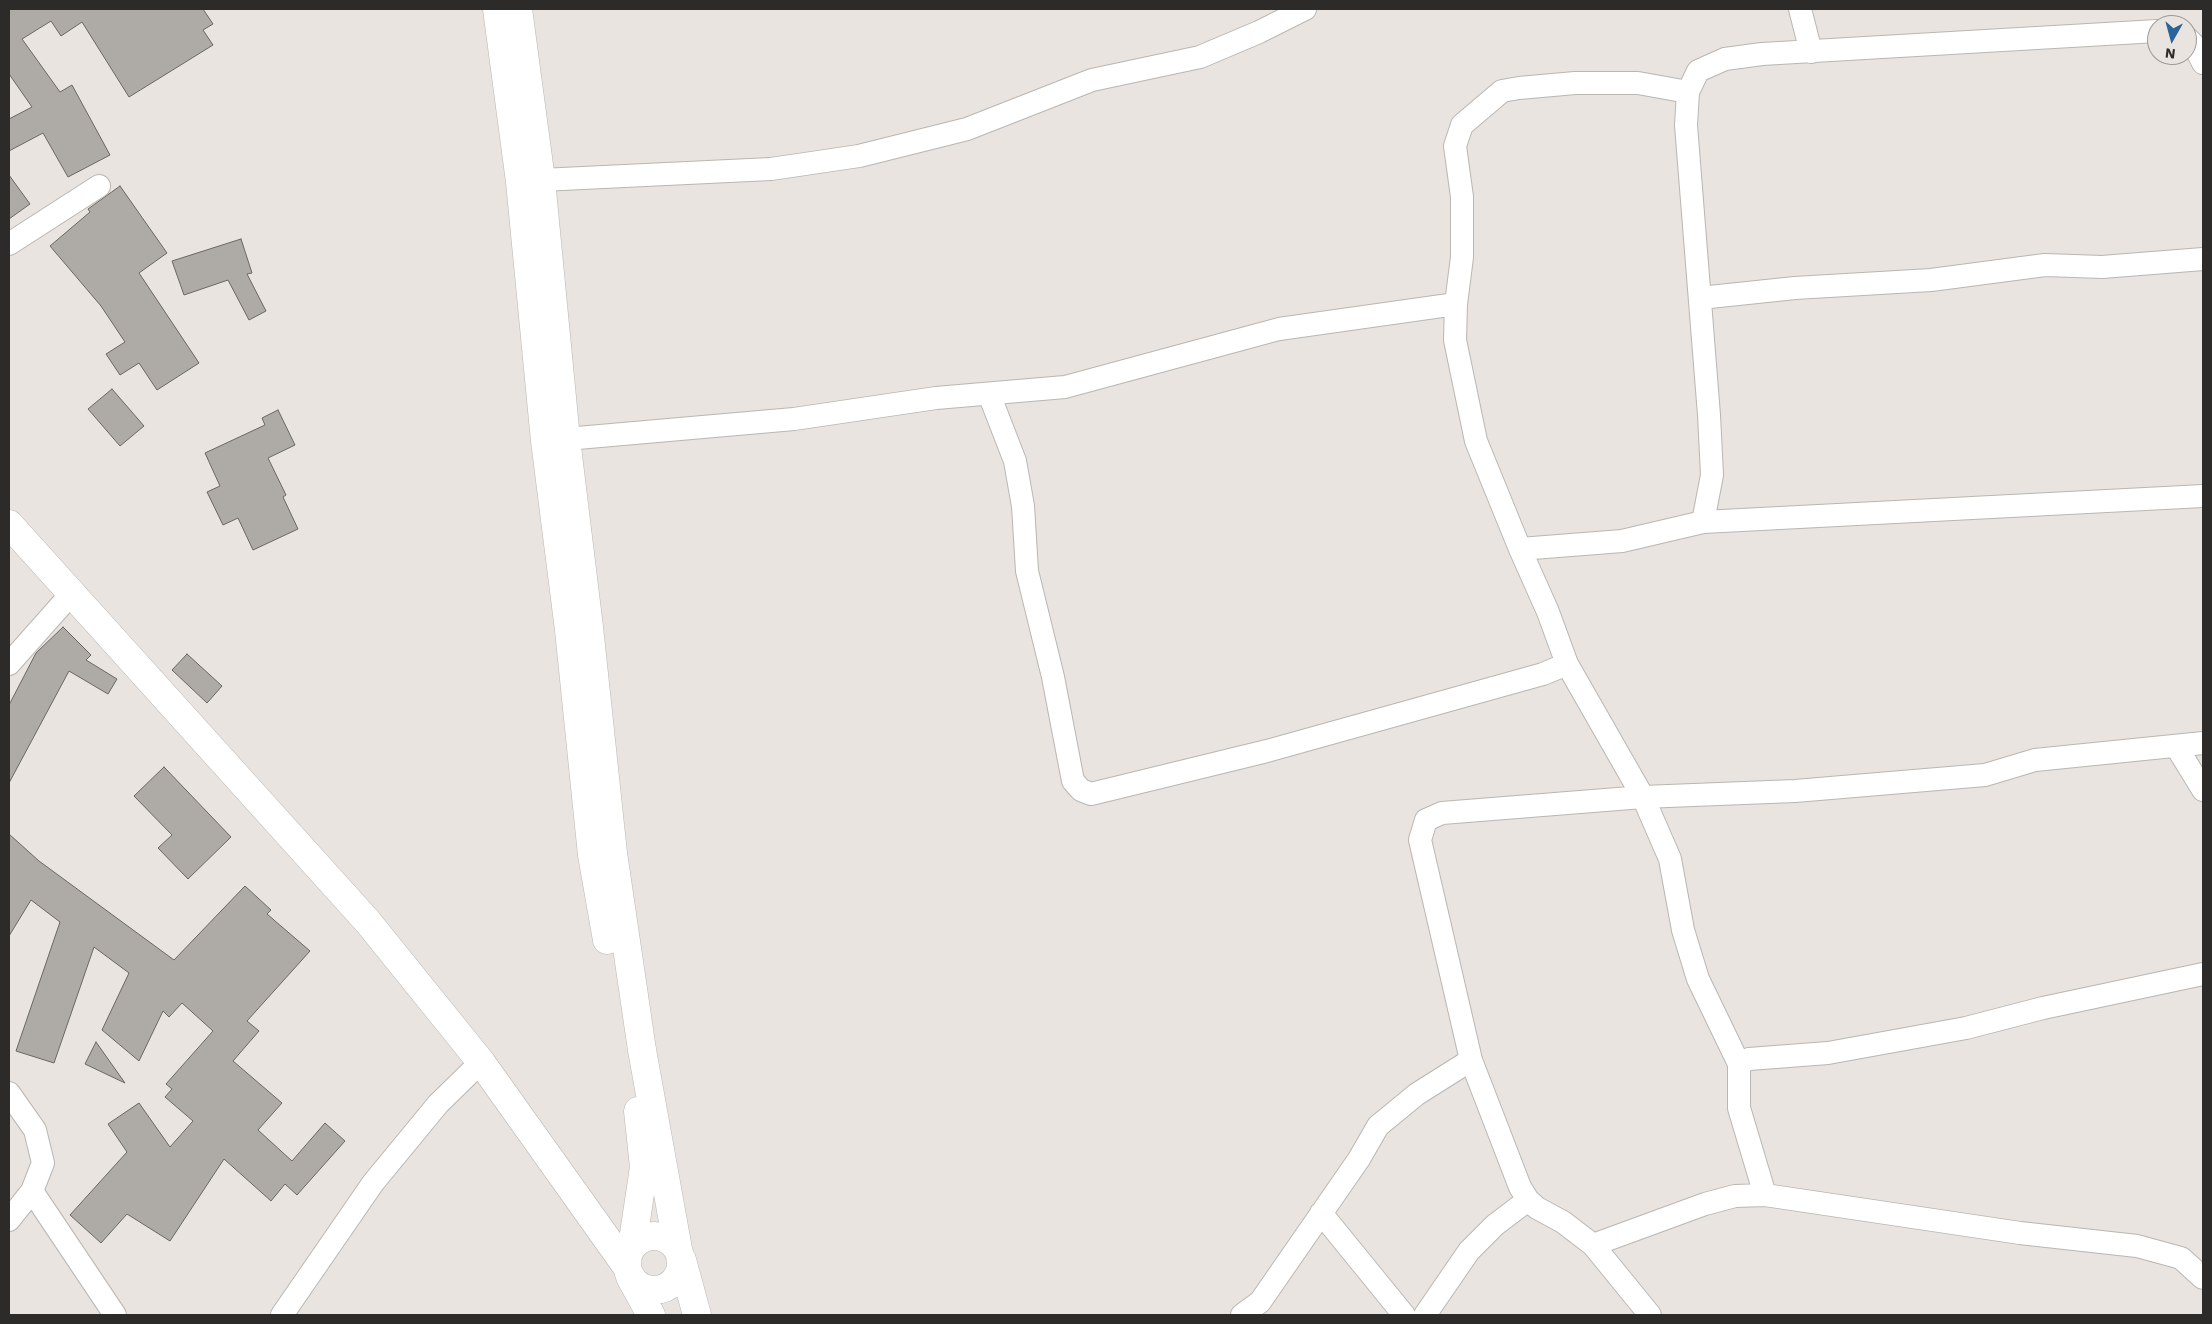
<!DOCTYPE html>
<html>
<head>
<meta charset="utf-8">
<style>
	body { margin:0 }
	#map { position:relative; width:2212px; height:1324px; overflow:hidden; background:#e9e4e0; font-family:"Work Sans",sans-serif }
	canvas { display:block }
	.frame { position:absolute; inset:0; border:10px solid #2c2b29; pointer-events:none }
	.north { position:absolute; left:2147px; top:15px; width:50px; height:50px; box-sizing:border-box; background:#e9e4e0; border:1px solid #9d9a97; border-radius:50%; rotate:187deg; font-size:14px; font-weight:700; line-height:20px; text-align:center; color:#2c2b29 }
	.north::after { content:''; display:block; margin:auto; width:18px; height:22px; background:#2a649c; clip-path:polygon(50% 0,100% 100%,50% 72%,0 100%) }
</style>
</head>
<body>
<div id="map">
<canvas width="2212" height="1324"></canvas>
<div class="frame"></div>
<div class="north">N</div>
</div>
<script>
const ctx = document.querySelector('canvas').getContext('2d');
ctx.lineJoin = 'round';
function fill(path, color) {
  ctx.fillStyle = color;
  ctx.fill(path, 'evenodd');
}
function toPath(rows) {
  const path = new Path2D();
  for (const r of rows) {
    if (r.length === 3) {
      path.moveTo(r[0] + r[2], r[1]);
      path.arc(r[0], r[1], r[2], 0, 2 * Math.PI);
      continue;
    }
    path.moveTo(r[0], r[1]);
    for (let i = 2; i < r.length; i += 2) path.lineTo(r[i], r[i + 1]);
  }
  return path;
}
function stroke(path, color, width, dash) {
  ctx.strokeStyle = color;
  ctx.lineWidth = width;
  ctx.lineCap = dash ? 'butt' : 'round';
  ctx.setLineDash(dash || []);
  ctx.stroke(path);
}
const building = toPath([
	[9,9,203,9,213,24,203,30,213,45,129,97,82,22,61,36,51,21,22,39,60,92,72,85,110,155,68,177,43,133,9,151,9,119,32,107,9,74,9,9],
	[9,175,30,204,9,219,9,175],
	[120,186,167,253,139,273,199,363,157,390,139,363,120,375,106,354,125,342,101,306,50,246,90,212,88,209,120,186],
	[241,239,252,273,247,274,266,311,249,320,228,280,184,295,172,261,241,239],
	[112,389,144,426,120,446,88,409,112,389],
	[278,410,295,445,268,458,286,495,283,497,298,529,253,550,238,518,223,525,207,492,220,486,205,453,265,425,262,418,278,410],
	[63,627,91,655,86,660,117,679,108,694,69,671,9,783,9,705,36,653,63,627],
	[187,654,222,686,207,703,172,670,187,654],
	[164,767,231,837,188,879,158,848,172,835,134,796,164,767],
	[9,834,39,861,174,960,245,886,271,910,267,914,310,951,247,1021,259,1031,233,1061,282,1103,258,1130,292,1161,325,1123,345,1141,297,1195,285,1184,271,1201,224,1159,170,1241,127,1214,101,1243,70,1215,127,1152,108,1124,139,1103,170,1147,193,1121,165,1097,172,1089,166,1084,213,1031,182,1003,169,1017,163,1011,139,1061,102,1030,129,973,94,947,54,1063,16,1051,60,922,31,900,9,936,9,834],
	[96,1042,125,1083,85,1064,96,1042]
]);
fill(building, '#aeaaa6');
stroke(building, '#6a6662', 1);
const street = toPath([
	[1800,9,1811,52],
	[2187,38,2194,45,2203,63],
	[541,180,771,169,859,156,967,129,1092,80,1200,57,1259,32,1305,9],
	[9,244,99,186],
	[1700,298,1795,288,1931,280,2045,265,2102,267,2203,259],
	[1456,304,1455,340,1476,441,1520,549,1622,541,1703,522,2203,496],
	[989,394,1015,461,1023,506,1027,571,1053,677,1073,781,1081,790,1091,794,1267,751,1543,674,1567,664],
	[566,439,794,419,936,398,1065,387,1279,329,1456,304,1462,257,1462,197,1455,146,1462,125,1502,91,1519,88,1575,83,1638,83,1688,92],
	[1703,522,1712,475,1709,415,1686,125,1688,92,1698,71,1725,59,1762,54,2157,31],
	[1520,549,1548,612,1567,664,1643,797,1795,791,1985,775,2035,760,2203,743],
	[9,664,72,593],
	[2176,746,2203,790],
	[1739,1064,1739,1108,1765,1195],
	[9,1093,35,1130,43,1163,32,1191,9,1220],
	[32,1191,115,1315],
	[1321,1213,1404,1315],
	[1593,1245,1705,1204,1735,1196,1765,1195,2020,1233,2137,1246,2181,1258,2203,1278],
	[282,1315,373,1183,438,1104,481,1062],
	[1242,1315,1260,1302,1359,1159,1378,1126,1417,1094,1471,1060],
	[1425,1315,1469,1251,1495,1225,1528,1200],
	[1650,1315,1593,1245,1563,1222,1537,1208,1528,1200,1520,1187,1471,1060,1420,840,1426,820,1442,813,1643,797,1670,859,1683,930,1698,979,1739,1064,1749,1059,1828,1053,1966,1028,2043,1008,2203,974]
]);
const secondary = toPath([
	[497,9,520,182,545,441,569,630,592,855,607,940],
	[518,9,541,180,566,439,589,627,613,853,642,1050,678,1249],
	[9,524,368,922,481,1062,627,1267],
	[654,1263,27],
	[632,1247,644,1167,638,1111],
	[682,1260,697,1315],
	[630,1277,651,1315]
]);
stroke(street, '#bab6b2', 24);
stroke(secondary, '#bab6b2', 29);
stroke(street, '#fff', 22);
stroke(secondary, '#fff', 28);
</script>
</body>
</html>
